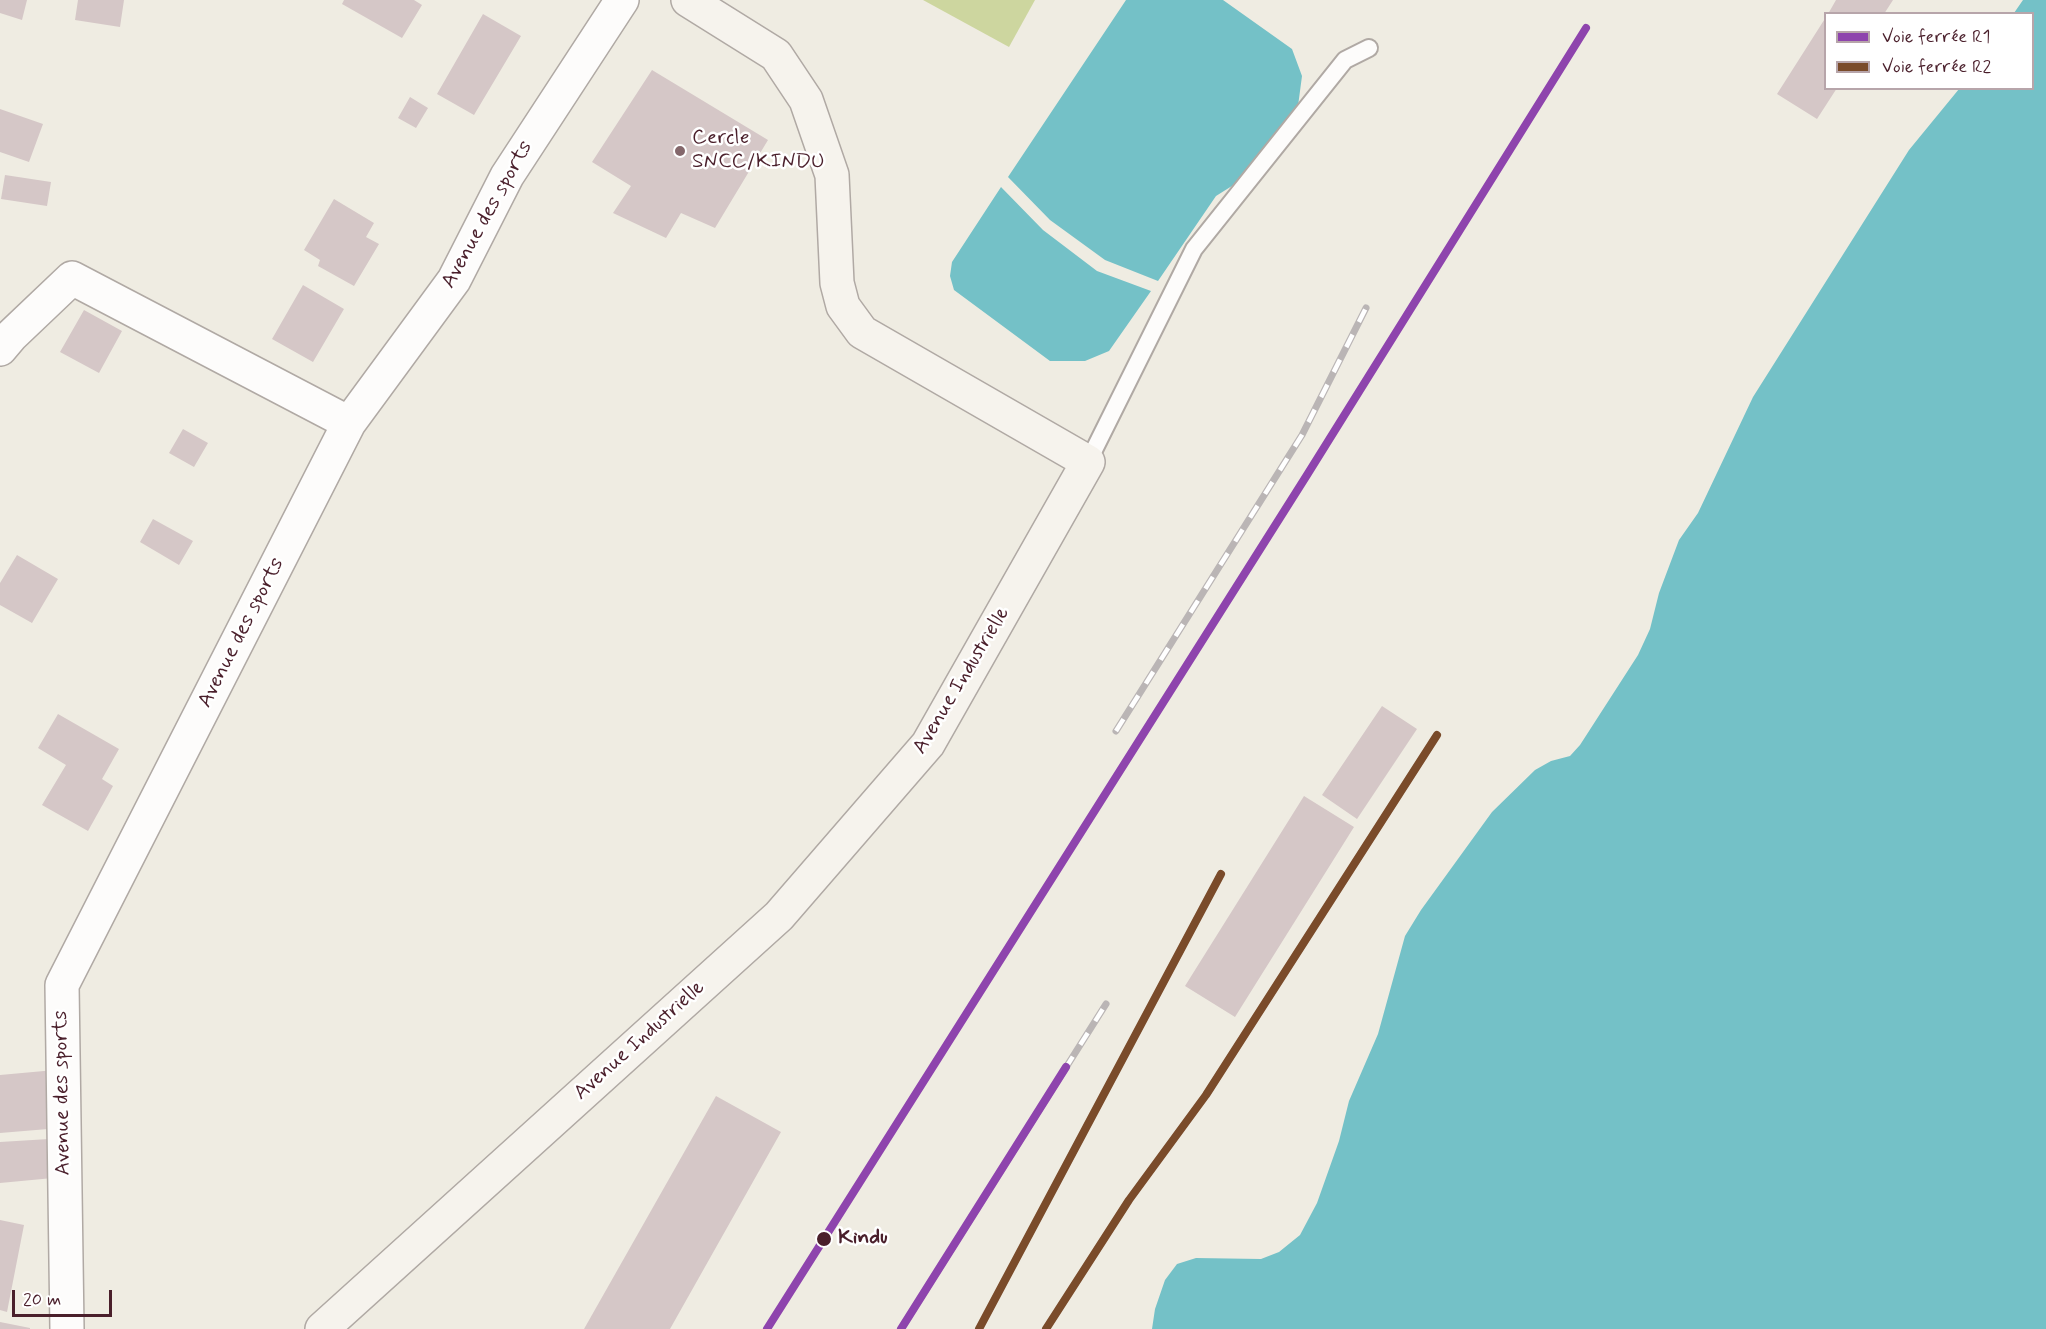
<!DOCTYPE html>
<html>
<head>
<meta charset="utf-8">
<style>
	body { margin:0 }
	#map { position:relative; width:2046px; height:1329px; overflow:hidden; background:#efece2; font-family:Mynerve,sans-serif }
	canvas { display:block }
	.legend { position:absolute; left:1824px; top:12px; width:210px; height:78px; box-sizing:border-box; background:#fff; border:2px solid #b7a5aa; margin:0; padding:8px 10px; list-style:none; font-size:18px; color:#4a1f2b }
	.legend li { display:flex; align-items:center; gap:12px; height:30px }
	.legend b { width:30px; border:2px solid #b7a5aa }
	.scale { position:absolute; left:12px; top:1290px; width:100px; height:27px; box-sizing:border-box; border:3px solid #4a1f2b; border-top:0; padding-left:8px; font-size:18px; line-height:21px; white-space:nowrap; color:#4a1f2b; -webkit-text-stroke:4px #fff; paint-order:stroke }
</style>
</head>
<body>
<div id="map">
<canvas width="2046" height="1329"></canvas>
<ul class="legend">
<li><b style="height:8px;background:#8e44ad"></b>Voie ferrée R1</li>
<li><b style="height:8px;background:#7a4b2a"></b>Voie ferrée R2</li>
</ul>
<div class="scale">20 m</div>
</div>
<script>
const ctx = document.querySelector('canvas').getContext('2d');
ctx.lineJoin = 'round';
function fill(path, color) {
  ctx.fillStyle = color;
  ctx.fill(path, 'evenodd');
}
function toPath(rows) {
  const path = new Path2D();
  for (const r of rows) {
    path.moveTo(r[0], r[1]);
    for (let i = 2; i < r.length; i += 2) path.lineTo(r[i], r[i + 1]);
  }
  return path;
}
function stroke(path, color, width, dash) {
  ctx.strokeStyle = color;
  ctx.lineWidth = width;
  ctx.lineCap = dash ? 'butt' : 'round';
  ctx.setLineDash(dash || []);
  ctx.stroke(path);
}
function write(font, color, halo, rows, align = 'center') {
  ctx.font = font + ' Mynerve,sans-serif';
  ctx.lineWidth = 5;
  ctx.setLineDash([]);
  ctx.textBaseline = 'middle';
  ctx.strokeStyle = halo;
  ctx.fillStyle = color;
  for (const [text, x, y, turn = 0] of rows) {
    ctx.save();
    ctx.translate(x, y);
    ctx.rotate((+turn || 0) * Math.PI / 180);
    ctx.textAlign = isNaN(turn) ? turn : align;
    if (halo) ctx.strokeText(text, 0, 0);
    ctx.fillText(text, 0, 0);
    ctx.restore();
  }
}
fill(toPath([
	[923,0,1035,0,1009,47]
]), '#cdd69f');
fill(toPath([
	[1126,0,1223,0,1292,49,1302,76,1298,106,1259,169,1216,196,1158,281,1105,260,1050,220,1008,177],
	[2023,0,2046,0,2046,1329,1152,1329,1155,1309,1165,1280,1177,1264,1196,1258,1261,1259,1279,1252,1300,1235,1317,1203,1339,1141,1349,1101,1378,1034,1405,936,1421,910,1492,812,1535,770,1551,761,1570,756,1580,745,1638,655,1650,629,1659,593,1679,540,1698,513,1753,397,1909,150,1959,89,2032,88,2032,14,2014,13],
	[1001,187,1043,230,1097,271,1151,291,1109,351,1085,361,1050,361,954,290,950,276,952,262]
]), '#74c1c7');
fill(toPath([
	[0,0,27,0,22,20,0,13],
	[78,0,124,0,120,27,75,20],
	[344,0,414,0,422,5,402,38,342,4],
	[1836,0,1893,0,1884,14,1828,14],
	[483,14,521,36,474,115,437,94],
	[1826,17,1826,88,1837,88,1817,119,1777,94],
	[652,70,768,140,715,228,681,213,666,238,613,213,631,186,592,162],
	[410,97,428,108,416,128,398,118],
	[0,109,43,124,29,162,0,152],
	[5,175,51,182,47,206,1,199],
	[334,199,374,223,366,237,379,244,354,286,318,266,320,260,304,250],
	[303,285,344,309,313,362,272,339],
	[84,310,122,331,99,373,60,352],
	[183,429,208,443,194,467,169,453],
	[153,519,193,541,179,565,140,542],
	[17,555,58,579,32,623,0,605,0,583],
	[1382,706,1417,729,1357,819,1322,795],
	[58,714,119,749,102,779,113,786,88,831,42,805,66,765,38,748],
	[1304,796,1354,827,1235,1017,1185,986],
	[55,1070,60,1128,0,1133,0,1075],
	[716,1096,781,1132,670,1329,584,1329],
	[49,1139,53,1178,0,1183,0,1142],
	[0,1220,24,1225,7,1312,0,1310],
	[0,1322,30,1328,30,1329,0,1329]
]), '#d5c7c7');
const lane = toPath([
	[1088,462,1194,249,1345,60,1369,48]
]);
const street = toPath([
	[0,349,11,336,72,278,349,423],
	[67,1329,62,985,349,423,454,280,507,176,622,0]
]);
const secondary = toPath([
	[322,1329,779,916,928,744,1088,462,862,332,843,306,837,283,832,175,806,100,776,55,688,0]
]);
stroke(lane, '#b0a9a4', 20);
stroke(street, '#b0a9a4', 36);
stroke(secondary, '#b0a9a4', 36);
stroke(lane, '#fdfcfb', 16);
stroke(street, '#fdfcfb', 33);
stroke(secondary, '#f6f3ed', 33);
const rail = toPath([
	[1116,731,1302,435,1366,308],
	[901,1329,1106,1004],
	[979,1329,1221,874],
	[1046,1329,1129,1200,1206,1095,1437,735]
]);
stroke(rail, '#bab5b5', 7);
stroke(rail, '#fff', 4.5, [14]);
stroke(toPath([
	[767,1329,1307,475,1586,28],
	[901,1329,1066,1067]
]), '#8e44ad', 8);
stroke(toPath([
	[979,1329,1221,874],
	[1046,1329,1129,1200,1206,1095,1437,735]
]), '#7a4b2a', 8);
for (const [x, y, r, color] of [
	[680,151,6,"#84676b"],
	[824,1239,8,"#4a1f2b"]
]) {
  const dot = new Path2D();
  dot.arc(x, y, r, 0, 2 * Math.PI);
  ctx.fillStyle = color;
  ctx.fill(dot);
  stroke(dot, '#fff', 2);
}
write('21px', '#4a1f2b', '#fff', [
	["Cercle",692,139],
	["SNCC/KINDU",692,163]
], 'left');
write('21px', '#4a1f2b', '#fff', [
	["Avenue des sports",488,215,-61],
	["Avenue des sports",242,633,-63],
	["Avenue Industrielle",962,681,-59],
	["Avenue Industrielle",640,1041,-42],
	["Avenue des sports",63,1093,-91]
]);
write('bold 21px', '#4a1f2b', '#fff', [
	["Kindu",838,1239]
], 'left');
</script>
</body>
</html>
